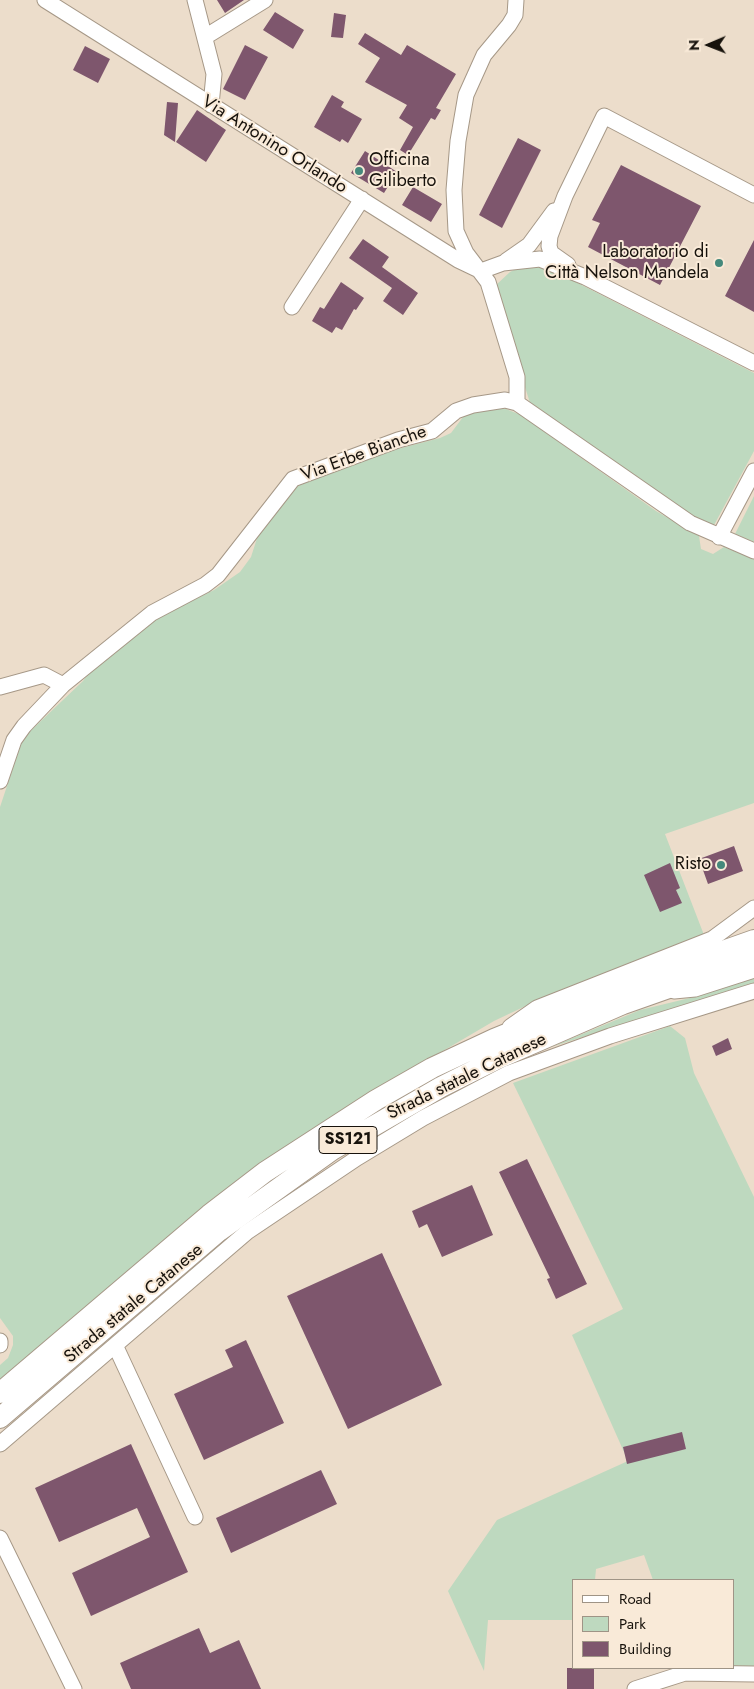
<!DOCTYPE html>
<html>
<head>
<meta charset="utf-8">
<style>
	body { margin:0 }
	#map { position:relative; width:754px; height:1689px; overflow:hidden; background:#ecddcb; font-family:Jost,sans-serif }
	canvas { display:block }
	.legend { position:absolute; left:572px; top:1579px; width:162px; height:90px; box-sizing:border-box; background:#f9ead8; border:1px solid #9f9486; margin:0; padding:6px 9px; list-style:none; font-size:15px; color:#17120c }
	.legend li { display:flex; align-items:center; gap:10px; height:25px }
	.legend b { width:25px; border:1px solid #9f9486 }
	.north { position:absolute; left:684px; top:20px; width:50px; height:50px; -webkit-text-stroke:4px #f9ead8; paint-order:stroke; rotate:269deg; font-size:14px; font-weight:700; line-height:20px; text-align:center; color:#17120c }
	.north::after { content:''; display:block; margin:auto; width:18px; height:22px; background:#17120c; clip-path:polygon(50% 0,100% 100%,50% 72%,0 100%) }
</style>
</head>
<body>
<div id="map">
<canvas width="754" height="1689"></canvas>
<ul class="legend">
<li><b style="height:6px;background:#fff"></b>Road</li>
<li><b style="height:14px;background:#bed9bf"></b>Park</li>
<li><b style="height:14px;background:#7e566d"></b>Building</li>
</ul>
<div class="north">N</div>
</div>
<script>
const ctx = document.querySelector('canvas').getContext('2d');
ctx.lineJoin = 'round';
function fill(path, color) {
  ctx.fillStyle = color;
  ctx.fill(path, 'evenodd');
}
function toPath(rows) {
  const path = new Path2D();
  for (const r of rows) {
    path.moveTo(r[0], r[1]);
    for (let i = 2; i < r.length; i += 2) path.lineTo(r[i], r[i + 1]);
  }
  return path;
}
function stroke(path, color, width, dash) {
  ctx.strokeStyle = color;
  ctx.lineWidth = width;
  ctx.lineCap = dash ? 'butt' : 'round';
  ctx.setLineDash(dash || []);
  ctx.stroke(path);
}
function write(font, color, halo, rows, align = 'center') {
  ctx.font = font + ' Jost,sans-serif';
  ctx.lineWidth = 4;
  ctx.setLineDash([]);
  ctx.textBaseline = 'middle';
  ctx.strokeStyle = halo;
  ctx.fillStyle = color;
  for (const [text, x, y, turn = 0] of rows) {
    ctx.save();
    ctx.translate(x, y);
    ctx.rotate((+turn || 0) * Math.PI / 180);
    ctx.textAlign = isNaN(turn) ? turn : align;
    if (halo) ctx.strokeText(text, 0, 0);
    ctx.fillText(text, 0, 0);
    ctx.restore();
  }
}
fill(toPath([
	[520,267,538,267,566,277,754,373,754,451,713,527,681,510,530,403,525,387,522,367,496,285,510,272],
	[483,409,506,409,521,415,656,511,699,536,701,549,713,554,724,547,754,559,754,803,665,834,704,935,534,1002,494,1021,334,1115,277,1153,210,1203,0,1381,0,1365,8,1358,13,1345,13,1336,0,1318,0,807,23,738,83,681,94,666,156,618,214,590,240,572,251,557,259,532,298,486,374,455,440,438,451,433,466,413],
	[754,496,754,542,735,534],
	[754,977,754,983,551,1047,640,1010,698,996],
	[670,1026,685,1038,694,1073,754,1197,754,1669,733,1668,733,1580,653,1580,644,1555,596,1569,595,1580,573,1580,573,1620,488,1620,484,1671,448,1591,497,1520,628,1461,572,1335,623,1309,513,1083]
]), '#bed9bf');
fill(toPath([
	[217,0,244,0,225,13],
	[275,12,304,30,293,49,263,30],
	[334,13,346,15,343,38,331,37],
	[365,33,401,55,407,45,456,74,436,108,441,110,435,120,431,118,408,155,400,150,413,127,399,118,407,105,365,82,380,58,358,44],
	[245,45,268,57,245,100,223,89],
	[85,46,110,59,98,83,73,70],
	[332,95,344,102,341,107,362,119,348,143,342,139,340,142,314,127],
	[167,102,178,103,175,142,164,135],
	[197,110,226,130,206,162,176,142],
	[518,138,541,150,502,228,479,215],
	[365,151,397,172,384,193,351,173],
	[621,165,701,206,660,285,588,247,600,223,592,220],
	[413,187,442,204,431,222,402,205],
	[363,239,389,257,382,267,418,293,403,315,383,301,392,288,349,258],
	[754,240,754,312,725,296],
	[341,282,364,298,356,310,354,309,342,330,336,327,332,333,312,321,320,307,324,309],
	[734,846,743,871,708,884,699,859],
	[670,863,680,888,676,890,682,903,660,912,644,875],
	[728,1038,732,1049,716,1056,712,1046],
	[527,1159,587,1284,556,1299,547,1279,550,1278,499,1172],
	[472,1185,493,1235,442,1257,427,1224,419,1228,412,1211],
	[382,1253,442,1385,348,1429,287,1296],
	[246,1340,284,1423,204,1460,174,1394,233,1367,225,1350],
	[682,1432,686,1449,627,1464,623,1447],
	[131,1444,188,1572,91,1616,72,1573,150,1537,137,1508,59,1542,35,1488],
	[321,1470,337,1504,231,1553,216,1518],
	[199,1628,210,1653,239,1640,261,1689,131,1689,120,1663],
	[567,1668,594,1668,594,1689,567,1689]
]), '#7e566d');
const minor = toPath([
	[45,0,458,260,481,271,503,263,540,259,585,277,754,363],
	[195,0,214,74,211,105],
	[516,0,515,15,509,25,484,55,466,95,458,141,454,190,456,231,466,253,488,282,517,377,517,403],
	[205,37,265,0],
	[506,261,529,245,554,211],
	[568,265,551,253,549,246,550,236,565,196,604,116,754,195],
	[292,307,362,199],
	[719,537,754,471],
	[0,687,44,675,63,685],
	[0,781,14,740,24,726,63,685,152,613,205,585,218,575,293,479,398,440,432,431,456,411,473,405,505,400,517,403,690,523,754,551],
	[674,991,695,989,754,970],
	[510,1027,537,1008,712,939,754,908],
	[0,1341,0,1345],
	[115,1345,195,1517],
	[0,1444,247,1232,357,1158,423,1118,509,1073,610,1036,754,991],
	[0,1538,74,1689],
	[635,1689,685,1673,754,1674]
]);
const major = toPath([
	[0,1393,209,1215,265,1172,376,1100,432,1068,494,1039,627,985,754,940],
	[0,1418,219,1231,332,1150,441,1087,497,1059,623,1004,754,958]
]);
stroke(minor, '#a69887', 17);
stroke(major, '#a69887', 22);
stroke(minor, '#fff', 15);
stroke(major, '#fff', 20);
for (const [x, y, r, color] of [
	[359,171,5,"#45897c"],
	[719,263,5,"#45897c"],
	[721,865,5,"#45897c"]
]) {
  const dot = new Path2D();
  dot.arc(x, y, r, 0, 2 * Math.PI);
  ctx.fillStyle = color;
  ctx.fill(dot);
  stroke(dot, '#f9ead8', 2);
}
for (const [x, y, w] of [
	[348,1140,58]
]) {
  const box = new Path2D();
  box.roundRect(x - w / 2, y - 13.5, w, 27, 4);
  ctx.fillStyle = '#f9ead8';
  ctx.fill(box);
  stroke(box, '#17120c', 1);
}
write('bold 16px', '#17120c', null, [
	["SS121",348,1140]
]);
write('18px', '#17120c', '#f9ead8', [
	["Via Antonino Orlando",274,145,32],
	["Via Erbe Bianche",364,454,-20],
	["Strada statale Catanese",467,1077,-26],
	["Strada statale Catanese",134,1304,-40]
]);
write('18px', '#17120c', '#f9ead8', [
	["Officina",369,161,"left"],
	["Giliberto",369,182,"left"],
	["Laboratorio di",709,253],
	["Città Nelson Mandela",709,274],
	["Risto",711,865]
], 'right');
</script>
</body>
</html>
